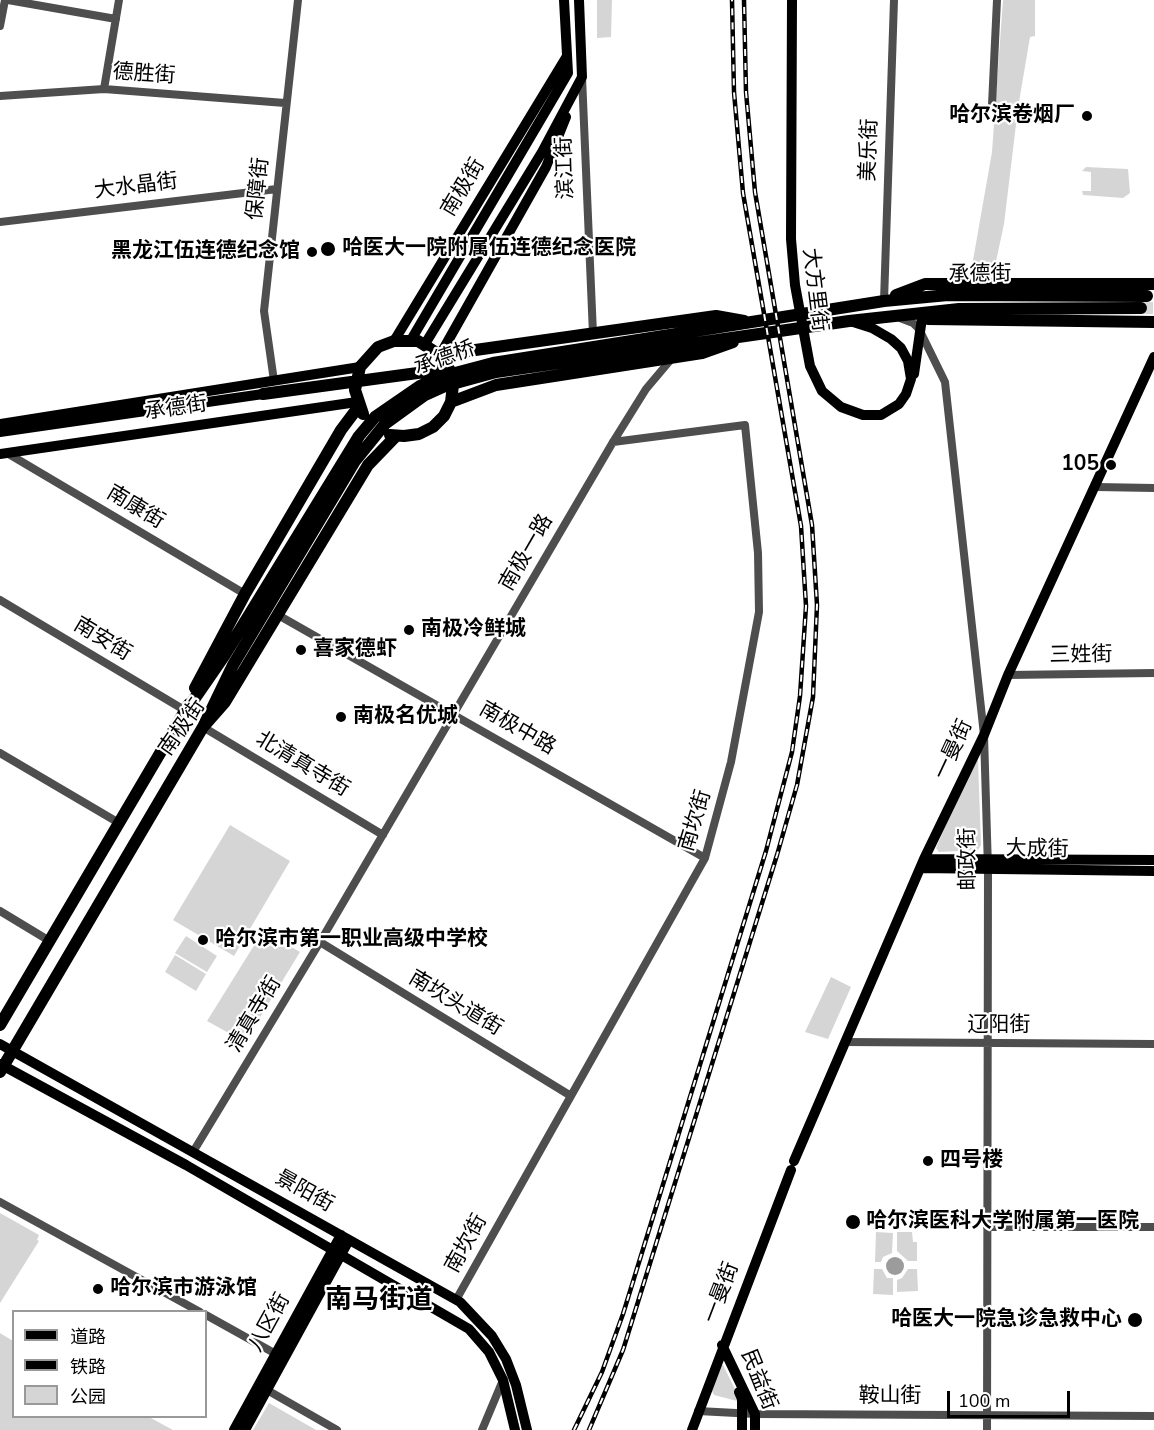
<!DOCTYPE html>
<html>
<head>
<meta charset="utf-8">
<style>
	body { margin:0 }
	#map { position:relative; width:1154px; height:1430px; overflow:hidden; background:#fff; font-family:"Nunito Sans","Noto Sans SC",sans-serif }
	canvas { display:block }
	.legend { position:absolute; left:12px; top:1310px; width:195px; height:108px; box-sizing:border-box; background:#fff; border:2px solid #999; margin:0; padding:8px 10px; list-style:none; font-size:18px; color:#000 }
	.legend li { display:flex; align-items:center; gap:12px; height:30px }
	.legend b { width:30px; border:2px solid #999 }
	.scale { position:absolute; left:947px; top:1391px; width:123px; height:27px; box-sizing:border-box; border:3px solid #000; border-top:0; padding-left:8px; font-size:18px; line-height:21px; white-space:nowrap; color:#000; -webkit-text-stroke:4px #fff; paint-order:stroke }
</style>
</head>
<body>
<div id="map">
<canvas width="1154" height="1430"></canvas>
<ul class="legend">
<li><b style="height:8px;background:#000"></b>道路</li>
<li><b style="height:8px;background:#000"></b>铁路</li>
<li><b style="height:16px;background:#d5d5d5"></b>公园</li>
</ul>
<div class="scale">100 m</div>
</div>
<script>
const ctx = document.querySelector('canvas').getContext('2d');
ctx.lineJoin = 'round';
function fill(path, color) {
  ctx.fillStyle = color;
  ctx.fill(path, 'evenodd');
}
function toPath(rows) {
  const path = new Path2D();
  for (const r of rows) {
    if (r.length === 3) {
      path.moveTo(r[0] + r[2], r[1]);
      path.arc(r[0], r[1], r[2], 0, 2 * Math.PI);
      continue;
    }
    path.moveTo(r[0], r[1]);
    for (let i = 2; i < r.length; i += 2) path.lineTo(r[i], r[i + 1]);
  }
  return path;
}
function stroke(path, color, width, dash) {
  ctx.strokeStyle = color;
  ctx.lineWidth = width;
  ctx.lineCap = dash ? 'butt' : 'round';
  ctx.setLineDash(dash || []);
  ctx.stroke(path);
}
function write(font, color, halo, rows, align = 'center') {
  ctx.font = font + ' "Nunito Sans","Noto Sans SC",sans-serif';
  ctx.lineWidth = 4.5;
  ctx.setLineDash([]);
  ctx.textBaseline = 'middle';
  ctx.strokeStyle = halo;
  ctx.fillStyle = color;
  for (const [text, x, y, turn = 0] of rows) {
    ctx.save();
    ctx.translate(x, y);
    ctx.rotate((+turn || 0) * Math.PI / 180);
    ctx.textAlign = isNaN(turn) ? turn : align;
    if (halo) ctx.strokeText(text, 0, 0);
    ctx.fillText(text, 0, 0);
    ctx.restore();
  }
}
fill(toPath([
	[597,0,612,0,611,37,597,38],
	[1003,0,1035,0,1035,36,1030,37,1018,108,1004,224,995,266,972,266,992,152],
	[1086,167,1128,169,1130,193,1123,198,1083,195,1082,191,1091,191,1091,172,1082,171],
	[974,759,978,760,981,845,978,850,939,852,936,848],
	[230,825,290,861,234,956,173,920],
	[263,931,300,952,245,1042,207,1021],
	[186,936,217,956,207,972,175,953],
	[175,955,206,974,196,991,165,972],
	[831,977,851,987,828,1039,805,1032],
	[0,1213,39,1235,37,1240,39,1241,0,1303],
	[876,1232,893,1233,892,1253,883,1257,881,1262,875,1262],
	[897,1232,912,1232,913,1242,917,1242,917,1261,908,1261,897,1251],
	[874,1269,882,1269,887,1278,893,1278,893,1295,873,1294],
	[908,1269,917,1269,918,1291,897,1292,897,1280,902,1278],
	[0,1333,13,1341,14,1416,149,1417,173,1430,0,1430],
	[723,1365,740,1399,737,1401,714,1395,712,1391,719,1366],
	[269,1403,316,1430,253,1430]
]), '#d5d5d5');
fill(toPath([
	[895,1266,9]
]), '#9c9c9c');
stroke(toPath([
	[1141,308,1154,308]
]), '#d9d9d9', 12, [12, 6]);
stroke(toPath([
	[8,0,116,19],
	[0,26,5,0],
	[582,77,593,334],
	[104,89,119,0],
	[0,96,104,89,285,103],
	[992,105,997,0],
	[0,222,277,189],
	[884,301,894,0],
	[900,318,913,323,919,329,945,382,984,735,988,869,987,1430],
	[274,381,264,311,298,0],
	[7,453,245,594],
	[1096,487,1154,488],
	[0,600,186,711],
	[278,615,705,858],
	[1008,675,1154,673],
	[203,727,383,835],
	[0,753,119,823],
	[0,911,48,940],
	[320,942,571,1096],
	[845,1042,1154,1044],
	[193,1152,320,942,613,442,646,389,673,357],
	[0,1202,200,1312],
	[987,1227,1154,1227],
	[456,1300,705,858,731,762,759,612,758,553,745,425,613,442],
	[206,1315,276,1354],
	[267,1390,337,1430],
	[698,1411,755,1414,1154,1416],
	[482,1430,503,1380]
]), '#4e4e4e', 8);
stroke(toPath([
	[792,0,791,239,795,285,810,366,822,391,841,407,863,415,881,415,899,404,906,394,911,379,908,361,901,348,891,339,872,328,850,321],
	[411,340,568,73,564,0],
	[394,341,567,56],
	[425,344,542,152,582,77,579,0],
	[440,355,546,167,566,117],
	[914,374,922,318],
	[0,424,360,367],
	[0,432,263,394],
	[0,454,357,402],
	[924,859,1154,860],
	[920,868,1154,871],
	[0,1044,460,1302,492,1336,506,1359,516,1385,527,1430],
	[0,1064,186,1165,469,1329,489,1352,503,1380,515,1430],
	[794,1161,924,859,984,735,1008,675,1154,357],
	[722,1345,755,1414,755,1430],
	[739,1392,742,1399,742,1430],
	[234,1430,341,1235],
	[245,1430,349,1240],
	[692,1430,791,1170]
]), '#000', 10);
stroke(toPath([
	[896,295,925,284,1154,284],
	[928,319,1154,322],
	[263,394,447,369],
	[451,402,496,385,702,353,733,342],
	[363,414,355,390,360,367,378,347,394,341,418,341,440,355,716,316,744,321],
	[390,435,404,436,419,434,433,427,444,416,451,402,453,385,449,369,440,355],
	[195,688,245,594,341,430,359,406],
	[186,711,224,656,359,436,375,417,420,386,440,377,493,363,884,301,948,295,1147,296],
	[203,727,233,665,355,461,385,424,425,395,445,386,496,372,849,321,959,309,1141,308],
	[0,1025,189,704],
	[0,1072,203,727,225,702,368,465,396,436]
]), '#000', 12);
const rail = toPath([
	[574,1430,602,1372,623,1314,766,851,792,752,800,696,806,606,801,526,743,193,734,92,732,0],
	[589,1430,623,1350,777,855,797,785,813,697,817,605,812,525,755,192,746,92,744,0]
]);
stroke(rail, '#000', 4.5);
stroke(rail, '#fff', 2, [7]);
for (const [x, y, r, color] of [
	[1087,116,6,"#000"],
	[328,249,8,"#000"],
	[312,252,6,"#000"],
	[1111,465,6,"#000"],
	[409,630,6,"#000"],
	[301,650,6,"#000"],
	[341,717,6,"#000"],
	[203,940,6,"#000"],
	[928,1161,6,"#000"],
	[853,1222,8,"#000"],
	[98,1289,6,"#000"],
	[1135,1320,8,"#000"]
]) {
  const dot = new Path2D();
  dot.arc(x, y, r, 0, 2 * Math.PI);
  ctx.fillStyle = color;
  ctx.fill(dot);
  stroke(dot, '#fff', 2);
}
write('21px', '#000', '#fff', [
	["德胜街",144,75,4],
	["美乐街",870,150,-88],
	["滨江街",566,168,-92],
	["大水晶街",136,187,-7],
	["南极街",464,188,-59],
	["保障街",259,189,-84],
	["承德街",980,275,-1],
	["大方里街",814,290,83],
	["承德桥",445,359,-19],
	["承德街",176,409,-8],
	["南康街",135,508,31],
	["南极一路",527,553,-60],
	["南安街",102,640,31],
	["三姓街",1081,656,-1],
	["南极街",183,728,-55],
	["南极中路",517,729,30],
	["一曼街",954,750,-65],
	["北清真寺街",302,765,31],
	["南坎街",696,821,-73],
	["大成街",1037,850,1],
	["邮政街",969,859,-91],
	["南坎头道街",455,1004,31],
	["清真寺街",255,1015,-59],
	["辽阳街",999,1026],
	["景阳街",304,1192,29],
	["南坎街",467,1244,-61],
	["一曼街",722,1293,-69],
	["八区街",270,1323,-61],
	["民益街",758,1380,68],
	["鞍山街",890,1397]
]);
write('bold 21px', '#000', '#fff', [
	["哈尔滨卷烟厂",1075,116,"right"],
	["哈医大一院附属伍连德纪念医院",342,249],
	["黑龙江伍连德纪念馆",300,252,"right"],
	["105",1099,465,"right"],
	["南极冷鲜城",421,630],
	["喜家德虾",313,650],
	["南极名优城",353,717],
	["哈尔滨市第一职业高级中学校",215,940],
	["四号楼",940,1161],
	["哈尔滨医科大学附属第一医院",866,1222],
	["哈尔滨市游泳馆",110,1289],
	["哈医大一院急诊急救中心",1122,1320,"right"]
], 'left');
write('bold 27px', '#000', '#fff', [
	["南马街道",379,1301]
]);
</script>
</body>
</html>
